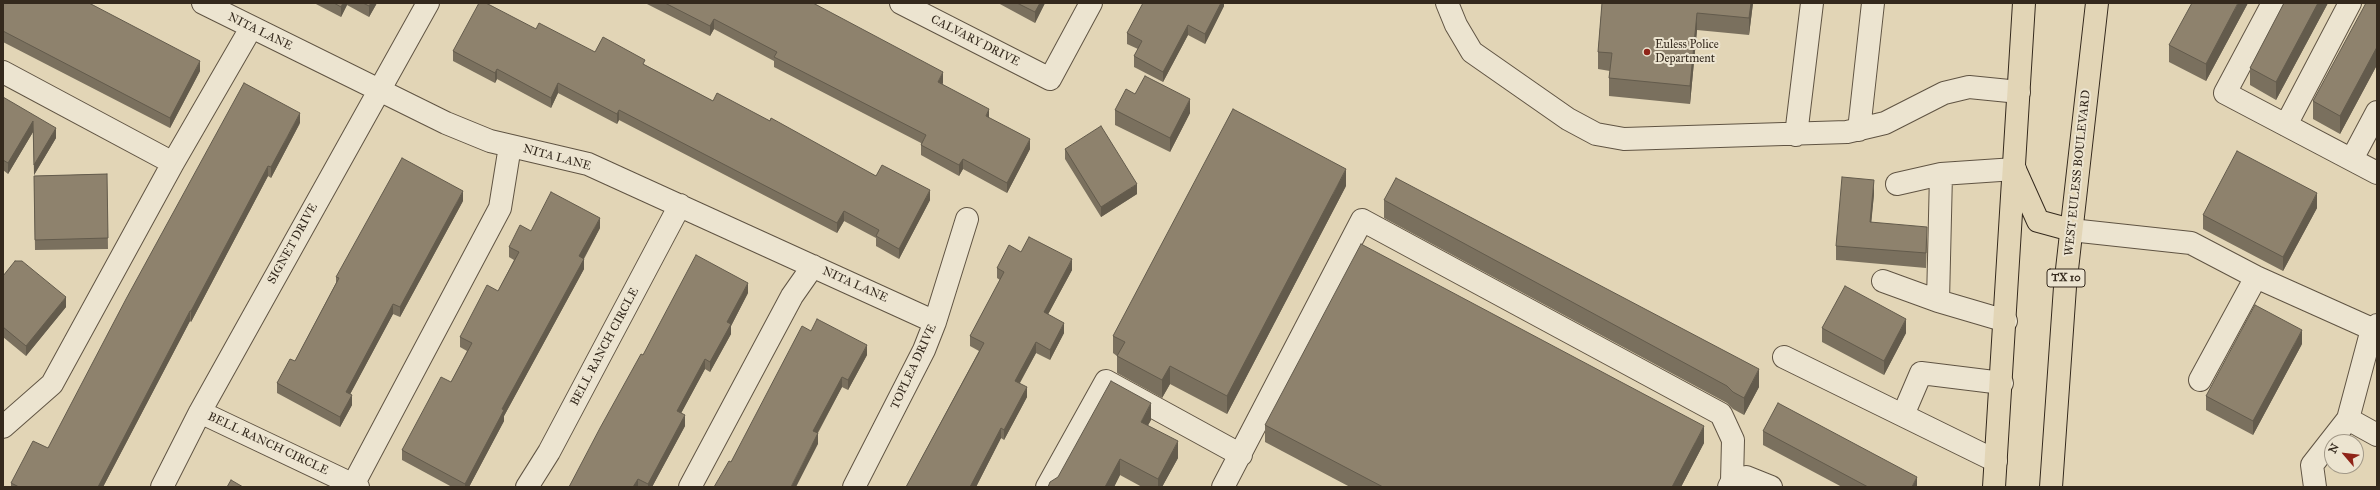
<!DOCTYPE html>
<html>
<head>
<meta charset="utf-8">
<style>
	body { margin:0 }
	#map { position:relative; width:2380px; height:490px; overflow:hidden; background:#e2d5b6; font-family:"IM FELL Great Primer",serif }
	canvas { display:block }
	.frame { position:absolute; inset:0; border:4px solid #34291d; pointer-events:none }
	.north { position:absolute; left:2324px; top:434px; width:40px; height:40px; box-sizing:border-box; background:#ece4d0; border:1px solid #a29988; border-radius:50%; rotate:298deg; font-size:11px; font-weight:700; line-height:16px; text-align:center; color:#34291d }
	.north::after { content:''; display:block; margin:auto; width:14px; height:18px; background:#8f2418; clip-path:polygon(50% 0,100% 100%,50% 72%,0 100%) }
</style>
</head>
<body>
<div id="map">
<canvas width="2380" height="490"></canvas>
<div class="frame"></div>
<div class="north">N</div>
</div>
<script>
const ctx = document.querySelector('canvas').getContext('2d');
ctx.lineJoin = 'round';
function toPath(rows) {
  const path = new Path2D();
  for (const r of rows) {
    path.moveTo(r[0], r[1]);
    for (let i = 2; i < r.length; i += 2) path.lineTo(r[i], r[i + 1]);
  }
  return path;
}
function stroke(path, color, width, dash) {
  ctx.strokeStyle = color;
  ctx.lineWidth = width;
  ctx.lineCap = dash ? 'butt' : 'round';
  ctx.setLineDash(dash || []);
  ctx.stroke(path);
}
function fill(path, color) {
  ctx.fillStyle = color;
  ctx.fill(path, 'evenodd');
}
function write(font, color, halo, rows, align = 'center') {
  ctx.font = font + ' "IM FELL Great Primer",serif';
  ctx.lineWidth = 4;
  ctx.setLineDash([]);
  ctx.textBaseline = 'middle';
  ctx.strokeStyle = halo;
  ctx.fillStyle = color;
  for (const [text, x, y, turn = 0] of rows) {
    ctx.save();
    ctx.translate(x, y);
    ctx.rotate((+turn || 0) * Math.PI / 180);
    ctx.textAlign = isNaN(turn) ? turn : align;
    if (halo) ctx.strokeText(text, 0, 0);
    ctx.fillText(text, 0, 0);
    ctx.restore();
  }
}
const minor = toPath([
	[203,3,446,123,490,141,588,164,935,322],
	[901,3,1050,79,1091,3],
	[1447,3,1456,25,1472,52,1568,119,1596,134,1624,139,1847,132,1885,123,1944,93,1969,87,2019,92],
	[2273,3,2225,93,2377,173],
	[3,72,173,163],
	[2286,125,2350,3],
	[1859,130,1873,3],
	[1796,135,1812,3],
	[2352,159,2377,112],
	[1897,184,1941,174,2015,169],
	[2071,230,2191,243,2256,277,2372,329,2377,325],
	[1883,281,1938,301,1941,174],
	[1938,301,2006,321],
	[2377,331,2372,329,2348,419,2377,435],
	[1784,357,1996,461],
	[2200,380,2256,277],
	[200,412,358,487],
	[1903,415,1921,373,2002,383],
	[3,427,52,384,173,163,251,28],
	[353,485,500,208,510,146],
	[162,487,200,412,428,3],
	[527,487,549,452,680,205],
	[690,487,792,296,813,266],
	[854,487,924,350,935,322,967,219],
	[1047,487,1106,381,1241,455],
	[1223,487,1362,220,1721,414,1733,440,1732,481],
	[1729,487,1732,481,1746,477,1771,487],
	[2315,487,2312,465,2348,419]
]);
const major = toPath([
	[2016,172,2038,221,2071,230],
	[1994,487,2024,3],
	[2051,487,2065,287,2097,3]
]);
stroke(minor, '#605443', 24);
stroke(major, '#34291d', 24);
stroke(minor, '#ece4d0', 22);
stroke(major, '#e2d5b6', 22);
fill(toPath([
	[3,3,200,71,170,128,3,42],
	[314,3,377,3,369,17,347,5,341,17],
	[645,3,813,3,943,83,942,84,989,118,1030,149,1007,193,963,169,959,176,921,155,921,143,774,67,774,61,714,29,710,36],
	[998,3,1045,3,1035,23],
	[1224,3,1224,6,1205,44,1188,35,1163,82,1134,67,1134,56,1138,49,1127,44,1127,33],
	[1602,3,1753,3,1749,35,1697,30,1690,104,1609,96,1609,78,1610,71,1598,69,1598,52],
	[2248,3,2206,81,2169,62,2169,45],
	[2284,3,2328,3,2276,100,2250,85,2250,68],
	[2377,3,2377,65,2340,134,2313,119,2313,101],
	[536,29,595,52,645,65,713,101,770,121,876,176,930,200,899,259,876,246,876,238,844,221,837,233,619,120,617,124,558,93,551,108,497,79,495,83,453,61,453,51],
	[1135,94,1190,113,1170,152,1115,125,1115,110],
	[3,97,56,138,34,175,33,132,8,174,3,170],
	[300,123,271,178,268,176,191,322,190,321,103,487,11,487,11,483,48,448],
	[2377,134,2377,153,2376,153,2376,135],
	[1065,149,1137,194,1101,217,1065,159],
	[107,174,108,249,35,250,34,176],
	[1346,186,1227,414,1170,384,1162,398,1117,373,1117,356,1113,353,1113,336],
	[1874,194,1871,222,1927,241,1926,268,1836,260,1836,246],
	[1384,200,1759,387,1744,415,1733,409,1727,403,1384,218],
	[463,201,400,317,393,314,350,394,352,405,340,427,277,393,277,383,295,361,336,283,336,277],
	[2317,208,2283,271,2203,229,2203,215],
	[600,228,584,259,584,269,504,416,504,421,469,487,452,487,402,460,402,450,451,382,467,351,460,347,460,337,498,291,514,260,509,257,509,247],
	[1021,252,1072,270,1048,314,1064,333,1050,360,1036,353,1020,383,1027,397,1004,440,1001,438,976,487,906,487,979,351,970,346,970,336,1000,280,997,278,997,268],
	[3,276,66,307,26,356,3,337],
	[748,293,731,326,731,334,710,372,705,369,681,413,685,426,652,487,569,487,643,355],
	[1822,328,1906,333,1884,375,1822,342],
	[811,331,867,355,848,390,842,387,818,433,818,444,731,462],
	[2302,344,2253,435,2206,410,2206,396],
	[1151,420,1148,425,1178,458,1162,487,1142,487,1120,475,1114,487,1048,487],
	[1265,425,1704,443,1681,487,1350,487,1265,442],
	[1763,431,1917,487,1842,487,1763,445]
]), '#7a705e');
fill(toPath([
	[343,3,347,3,347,5,341,17,341,7],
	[371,3,377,3,369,17,369,6],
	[1040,3,1045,3,1035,23,1035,12],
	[1221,3,1224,3,1224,6,1205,44,1205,34],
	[1751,3,1753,3,1749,35,1749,18],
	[2238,3,2248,3,2206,81,2206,64],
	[2318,3,2328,3,2276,100,2276,82],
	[1697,13,1697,30,1690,104,1690,86],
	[714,19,714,29,710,36,710,26],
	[1188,25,1188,35,1163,82,1163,72],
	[2377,47,2377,65,2340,134,2340,116],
	[200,61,200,71,170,128,170,118],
	[497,69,497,79,495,83,495,73],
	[943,72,943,83,938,92,938,82],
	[558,83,558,93,551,108,551,98],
	[1190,99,1190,113,1170,152,1170,138],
	[989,109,989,119,986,116],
	[619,110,619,120,617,124,617,114],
	[300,113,300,123,271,178,271,167],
	[33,121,33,132,8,174,8,163],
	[56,128,56,138,34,175,34,165],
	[1030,139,1030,149,1007,193,1007,183],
	[963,159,963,169,959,176,959,165],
	[268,166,268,176,191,322,191,311],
	[1346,169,1346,186,1227,414,1227,396],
	[1874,180,1874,194,1870,236,1870,222],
	[1137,184,1137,194,1101,217,1101,207],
	[930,190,930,200,899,259,899,249],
	[463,191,463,201,400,317,400,307],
	[2317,193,2317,208,2283,271,2283,257],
	[844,211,844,221,837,233,837,223],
	[600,218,600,228,579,267,579,256],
	[584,259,584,269,504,416,504,421,469,487,465,487,465,484,502,409],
	[1072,259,1072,270,1044,322,1044,312],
	[748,283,748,293,731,326,731,334,710,372,710,362,727,322],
	[66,297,66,307,26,356,26,346],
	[393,304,393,314,346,402,346,392],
	[190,311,190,321,103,487,98,487],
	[1906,319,1906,333,1884,375,1884,361],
	[1064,323,1064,333,1050,360,1050,350],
	[2302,330,2302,344,2253,435,2253,421],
	[1036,342,1036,353,1015,391,1015,381],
	[867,345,867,355,848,390,848,380],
	[705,359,705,369,677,421,677,411],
	[1170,366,1170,384,1162,398,1162,380],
	[1759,369,1759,387,1744,415,1744,398],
	[842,377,842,387,813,441,813,431],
	[1027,387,1027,397,1004,440,1004,430],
	[352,395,352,405,340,427,340,417],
	[1151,403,1151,420,1141,438,1141,422],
	[685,415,685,426,652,487,648,487,648,484],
	[1704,426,1704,443,1681,487,1672,487],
	[1001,428,1001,438,976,487,970,487],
	[818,433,818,444,796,487,791,487],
	[1178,441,1178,458,1162,487,1158,487,1158,479],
	[1120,459,1120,475,1114,487,1105,487],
	[1917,477,1917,487,1912,487],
	[638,479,638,487,633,487]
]), '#635b4c');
const building = toPath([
	[3,3,89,3,200,61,170,118,3,31,3,3],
	[334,3,343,3,341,7,334,3],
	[363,3,371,3,369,6,363,3],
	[479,3,486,3,536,29,539,23,595,52,603,37,645,60,643,64,713,101,717,93,770,121,771,118,876,176,882,165,930,190,899,249,876,236,879,230,844,211,837,223,619,110,617,114,558,83,551,98,497,69,495,73,453,51,479,3],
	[665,3,813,3,943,72,938,82,989,109,986,116,1030,139,1007,183,963,159,959,165,921,145,926,135,774,57,777,52,714,19,710,26,665,3],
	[1017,3,1040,3,1035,12,1017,3],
	[1143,3,1221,3,1205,34,1188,25,1163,72,1134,56,1142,41,1127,33,1143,3],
	[1602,3,1751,3,1749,18,1697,13,1690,86,1609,78,1612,53,1598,52,1602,3],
	[2192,3,2238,3,2206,64,2169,45,2192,3],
	[2284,3,2318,3,2276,82,2250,68,2284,3],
	[2366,3,2377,3,2377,47,2340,116,2313,101,2366,3],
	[1145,76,1190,99,1170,138,1115,110,1126,89,1135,94,1145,76],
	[244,83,300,113,271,167,268,166,191,311,190,311,98,487,19,487,11,483,33,441,48,448,126,299,244,83],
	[3,97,56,128,34,165,33,121,8,163,3,160,3,97],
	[1233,109,1346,169,1227,396,1170,366,1162,380,1117,356,1125,342,1113,336,1233,109],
	[1101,126,1137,184,1101,207,1065,149,1101,126],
	[2237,151,2317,193,2283,257,2203,215,2237,151],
	[402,158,463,191,400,307,393,304,346,392,352,395,340,417,277,383,290,359,295,361,339,278,336,277,402,158],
	[107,174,108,238,35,240,34,176,107,174],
	[1842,177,1874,180,1870,222,1927,227,1926,253,1836,246,1842,177],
	[1396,178,1759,369,1744,398,1733,392,1727,386,1384,200,1396,178],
	[551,192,600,218,579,256,584,259,502,409,504,410,465,484,402,450,441,377,451,382,472,343,460,337,487,285,498,291,519,252,509,247,520,225,531,231,551,192],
	[1029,237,1072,259,1044,312,1064,323,1050,350,1036,342,1015,381,1027,387,1004,430,1001,428,970,487,906,487,984,343,970,336,1004,272,997,268,1009,245,1021,252,1029,237],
	[1361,244,1704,426,1672,487,1383,487,1265,425,1361,244],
	[696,255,748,283,727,322,731,324,710,362,705,359,677,411,685,415,648,484,638,479,633,487,569,487,600,428,641,354,643,355,696,255],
	[15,261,22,261,66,297,26,346,3,327,3,276,15,261],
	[1845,286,1906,319,1884,361,1822,328,1845,286],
	[2255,305,2302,330,2253,421,2206,396,2255,305],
	[817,319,867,345,848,380,842,377,813,431,818,433,791,487,714,487,729,461,731,462,802,326,811,331,817,319],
	[1111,381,1151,403,1141,422,1178,441,1158,479,1120,459,1105,487,1048,487,1050,482,1058,477,1111,381],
	[1778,403,1917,477,1912,487,1868,487,1763,431,1778,403],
	[231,480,243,487,227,487,231,480]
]);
fill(building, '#8e826d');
stroke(building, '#635b4c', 1);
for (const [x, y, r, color] of [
	[1647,52,4,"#8f2418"]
]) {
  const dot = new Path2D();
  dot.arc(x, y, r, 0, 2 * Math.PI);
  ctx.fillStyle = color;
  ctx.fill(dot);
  stroke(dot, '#ece4d0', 1.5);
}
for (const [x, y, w] of [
	[2066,278,38]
]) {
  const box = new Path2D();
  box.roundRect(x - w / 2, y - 9, w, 18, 3);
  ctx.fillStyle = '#ece4d0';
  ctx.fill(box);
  stroke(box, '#34291d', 1);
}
write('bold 11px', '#34291d', null, [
	["TX 10",2066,278]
]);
write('12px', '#34291d', '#ece4d0', [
	["NITA LANE",260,32,26],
	["CALVARY DRIVE",975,41,27],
	["NITA LANE",557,158,15],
	["WEST EULESS BOULEVARD",2078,173,-84],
	["SIGNET DRIVE",293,244,-61],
	["NITA LANE",855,285,24],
	["BELL RANCH CIRCLE",605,347,-62],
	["TOPLEA DRIVE",914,367,-65],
	["BELL RANCH CIRCLE",268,444,25]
]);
write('12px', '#34291d', '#ece4d0', [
	["Euless Police",1655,45],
	["Department",1655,59]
], 'left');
</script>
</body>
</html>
